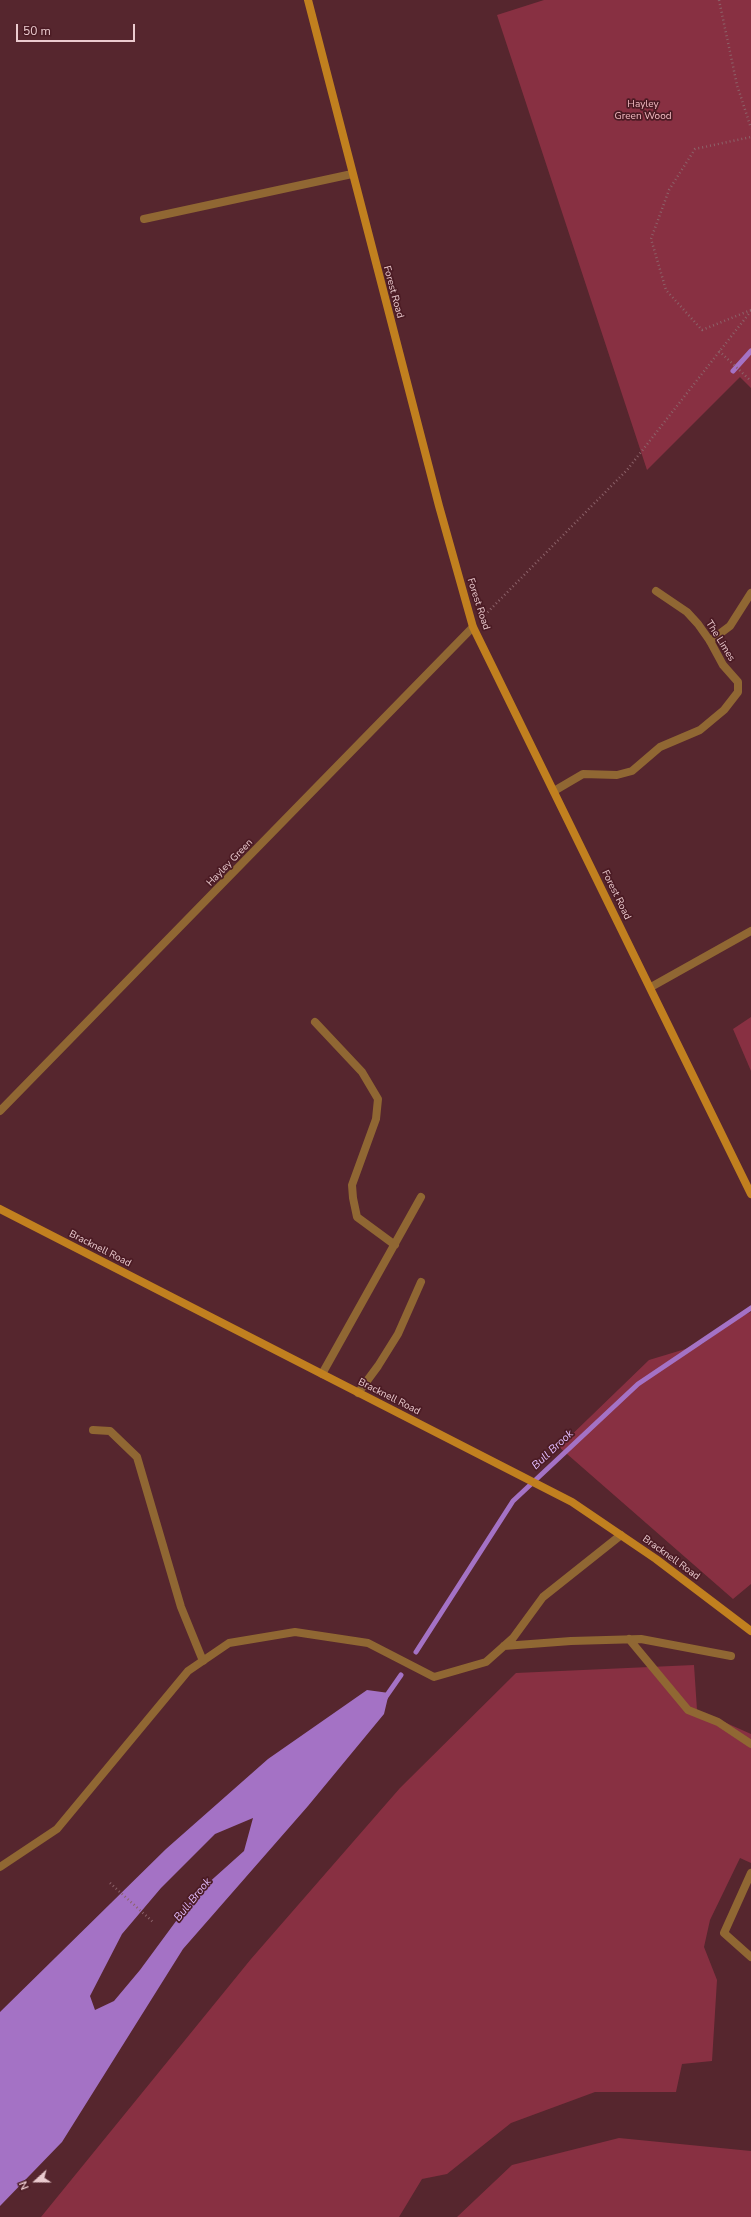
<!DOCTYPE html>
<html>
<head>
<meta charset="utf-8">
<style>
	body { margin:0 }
	#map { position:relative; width:751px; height:2217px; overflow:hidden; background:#56262e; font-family:"Nunito Sans",sans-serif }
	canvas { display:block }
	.north { position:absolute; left:16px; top:2161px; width:40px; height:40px; -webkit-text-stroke:3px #4b1b24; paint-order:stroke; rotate:249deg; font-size:11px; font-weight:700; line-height:16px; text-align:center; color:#ebcbcf }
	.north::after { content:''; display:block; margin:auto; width:14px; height:18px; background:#ebcbcf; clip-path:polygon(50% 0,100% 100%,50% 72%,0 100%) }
	.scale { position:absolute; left:16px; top:24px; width:119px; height:18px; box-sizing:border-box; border:2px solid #ebcbcf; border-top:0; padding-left:5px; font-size:12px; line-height:14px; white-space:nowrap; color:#ebcbcf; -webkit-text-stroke:3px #4b1b24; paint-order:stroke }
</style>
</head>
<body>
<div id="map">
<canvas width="751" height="2217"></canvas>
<div class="north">N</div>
<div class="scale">50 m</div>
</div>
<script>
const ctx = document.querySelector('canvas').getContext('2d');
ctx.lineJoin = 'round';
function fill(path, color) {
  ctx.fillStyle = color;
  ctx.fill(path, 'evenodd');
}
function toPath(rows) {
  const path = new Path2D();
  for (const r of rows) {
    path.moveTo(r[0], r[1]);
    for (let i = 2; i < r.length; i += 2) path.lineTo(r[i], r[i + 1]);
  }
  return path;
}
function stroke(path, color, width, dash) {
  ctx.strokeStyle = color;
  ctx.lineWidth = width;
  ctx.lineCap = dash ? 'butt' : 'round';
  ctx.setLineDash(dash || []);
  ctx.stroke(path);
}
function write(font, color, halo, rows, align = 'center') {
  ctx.font = font + ' "Nunito Sans",sans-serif';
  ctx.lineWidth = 3.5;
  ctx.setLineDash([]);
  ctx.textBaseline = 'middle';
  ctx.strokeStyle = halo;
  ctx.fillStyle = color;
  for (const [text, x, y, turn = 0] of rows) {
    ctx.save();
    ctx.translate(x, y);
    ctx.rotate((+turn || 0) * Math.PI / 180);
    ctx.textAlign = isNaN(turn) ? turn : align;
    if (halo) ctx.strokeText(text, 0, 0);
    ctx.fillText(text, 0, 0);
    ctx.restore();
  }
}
fill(toPath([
	[544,0,751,0,751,388,740,377,647,470,497,15],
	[751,1017,751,1071,733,1029],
	[751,1312,751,1584,733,1599,559,1447,649,1360,702,1344,740,1317],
	[694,1665,697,1710,751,1734,751,1863,740,1858,710,1920,704,1947,717,1980,712,2061,682,2064,676,2092,595,2092,511,2123,447,2174,422,2179,399,2217,41,2217,251,1959,400,1788,516,1673],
	[619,2138,751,2151,751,2217,457,2217,512,2165]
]), '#883042');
fill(toPath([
	[367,1690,389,1693,384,1714,308,1806,183,1949,62,2142,0,2206,0,2012,166,1849,268,1759],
	[253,1818,244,1851,196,1894,140,1970,114,2001,95,2010,90,1996,122,1934,161,1888,215,1834]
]), '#a472c5');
stroke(toPath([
	[733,371,751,351],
	[416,1652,513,1501,638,1384,751,1308],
	[385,1698,401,1675]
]), '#a472c5', 5);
stroke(toPath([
	[719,0,737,85,751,128],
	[751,310,702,330,666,290,651,239,669,190,695,149,751,137],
	[719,351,751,381],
	[482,618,627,470,751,311],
	[110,1883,153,1922]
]), '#8c6269', 2.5, [1, 3]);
stroke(toPath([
	[710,641,730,626,751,593],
	[651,987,751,931],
	[315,1022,362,1072,378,1099,376,1119,352,1185,353,1198,357,1217,395,1245],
	[322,1374,421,1197],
	[358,1393,378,1366,398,1334,421,1282],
	[93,1430,110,1431,137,1457,181,1607,203,1661],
	[629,1639,688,1710,718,1722,751,1744],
	[504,1646,571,1641,641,1639,731,1656],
	[0,1867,57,1829,188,1671,229,1643,295,1632,368,1643,434,1677,486,1662,513,1638,543,1597,621,1535],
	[751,1873,724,1933,751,1957]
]), '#906733', 8);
stroke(toPath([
	[144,219,352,174],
	[554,791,583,774,617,775,632,771,660,747,700,730,724,710,738,692,738,682,723,665,710,641,698,624,687,612,656,591]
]), '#906733', 8);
stroke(toPath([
	[0,1111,473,627]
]), '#906733', 8);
stroke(toPath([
	[308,0,439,506,473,627,751,1194],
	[0,1209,572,1502,656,1559,751,1631]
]), '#c1801f', 8);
write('10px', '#f3bbc2', '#4b1b24', [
	["Hayley",643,105],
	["Green Wood",643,117]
]);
write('10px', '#ebcbcf', '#4b1b24', [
	["Forest Road",393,292,75],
	["Forest Road",478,604,72],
	["The Limes",720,641,58],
	["Hayley Green",230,863,-46],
	["Forest Road",616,895,64],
	["Bracknell Road",100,1249,27],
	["Bracknell Road",389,1397,27],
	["Bracknell Road",671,1558,36]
]);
write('italic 11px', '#e2bcfd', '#4b1b24', [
	["Bull Brook",553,1450,-43],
	["Bull Brook",193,1900,-51]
]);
</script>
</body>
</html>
